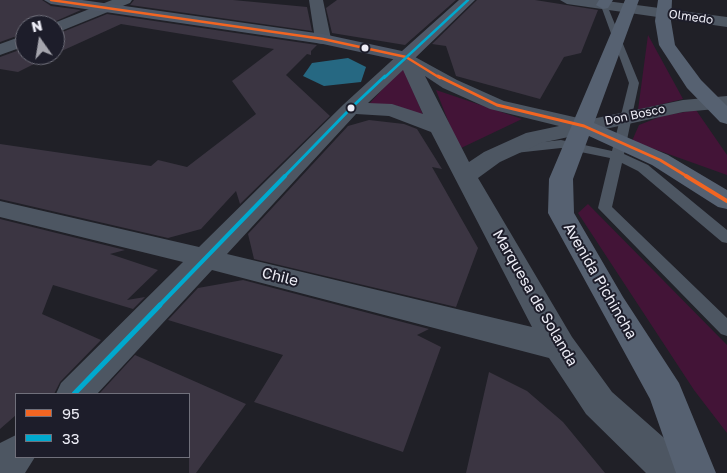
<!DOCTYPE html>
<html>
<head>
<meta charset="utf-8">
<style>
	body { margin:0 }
	#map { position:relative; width:727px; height:473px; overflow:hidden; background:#202027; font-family:"Golos Text",sans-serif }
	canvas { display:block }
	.legend { position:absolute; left:15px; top:393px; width:175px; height:65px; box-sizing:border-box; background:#1d1d2a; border:1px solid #70707b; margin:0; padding:6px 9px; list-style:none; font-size:15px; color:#ececf5 }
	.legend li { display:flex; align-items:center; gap:10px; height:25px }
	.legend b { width:25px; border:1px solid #70707b }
	.north { position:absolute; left:15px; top:15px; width:50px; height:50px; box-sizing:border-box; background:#1d1d2a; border:1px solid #70707b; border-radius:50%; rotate:347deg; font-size:14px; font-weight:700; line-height:20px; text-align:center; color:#ececf5 }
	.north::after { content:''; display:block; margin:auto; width:18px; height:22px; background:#a5a5ad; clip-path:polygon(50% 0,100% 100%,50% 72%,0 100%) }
</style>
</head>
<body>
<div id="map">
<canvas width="727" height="473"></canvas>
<ul class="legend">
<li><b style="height:6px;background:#f26522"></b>95</li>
<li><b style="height:6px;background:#00a9ce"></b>33</li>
</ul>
<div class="north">N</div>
</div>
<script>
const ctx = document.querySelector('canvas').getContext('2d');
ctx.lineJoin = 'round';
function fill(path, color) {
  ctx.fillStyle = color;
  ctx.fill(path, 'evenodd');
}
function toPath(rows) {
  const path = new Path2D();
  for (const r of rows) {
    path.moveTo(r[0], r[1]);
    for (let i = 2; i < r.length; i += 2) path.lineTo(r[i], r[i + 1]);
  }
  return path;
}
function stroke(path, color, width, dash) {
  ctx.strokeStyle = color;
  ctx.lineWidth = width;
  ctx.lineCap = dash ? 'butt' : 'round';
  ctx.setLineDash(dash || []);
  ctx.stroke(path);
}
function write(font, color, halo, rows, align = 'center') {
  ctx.font = font + ' "Golos Text",sans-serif';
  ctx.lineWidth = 4;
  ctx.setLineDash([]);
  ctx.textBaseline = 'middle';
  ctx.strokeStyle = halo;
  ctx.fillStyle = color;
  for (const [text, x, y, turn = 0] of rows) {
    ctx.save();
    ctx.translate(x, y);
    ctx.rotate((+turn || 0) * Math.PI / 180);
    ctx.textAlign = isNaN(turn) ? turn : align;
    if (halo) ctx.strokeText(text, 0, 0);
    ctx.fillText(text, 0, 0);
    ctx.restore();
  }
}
fill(toPath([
	[648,35,683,99,638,110],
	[403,67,424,117,395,105,369,104],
	[436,90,522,119,459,149],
	[696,110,727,155,727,175,632,141,639,125,662,116],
	[588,204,727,345,727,433,694,390,578,213]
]), '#431437');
fill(toPath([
	[348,58,366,67,361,82,324,86,303,76,312,63]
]), '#266882');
fill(toPath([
	[0,0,42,0,51,6,81,10,47,25,25,25,25,33,0,42],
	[134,0,233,0,307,7,312,31,130,5],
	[337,0,456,0,405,45,332,33,326,8],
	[477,0,535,0,598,10,581,53,564,57,540,99,456,76,446,46,432,44],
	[107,14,317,45,311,51,311,55,307,54,286,75,330,116,240,204,236,191,201,229,168,238,0,199,0,144,151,166,158,160,187,167,256,114,232,81,274,49,121,24,55,54,55,35],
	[25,48,25,55,52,55,18,72,0,69,0,57],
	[369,120,404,124,417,129,442,169,432,167,478,248,456,307,254,259,248,234,348,126],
	[0,219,125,250,110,254,158,270,127,300,145,297,133,309,53,285,42,314,101,340,60,382,54,394,16,394,16,415,0,429],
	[243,280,429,329,417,335,441,347,403,452,254,402,283,355,168,320,198,288],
	[135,355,246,404,196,473,189,473,189,394,99,394],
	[489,372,527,391,563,422,605,473,466,473]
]), '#3b3542');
fill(toPath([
	[600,3,607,5,639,83,624,154,648,165,727,230,727,243,722,242,638,171,622,163,612,207,727,318,727,336,721,334,598,208,610,158,561,148,515,153,509,149,515,145,561,140,612,151,629,83,600,3]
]), '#4d5662');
fill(toPath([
	[112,0,132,0,130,3,61,31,55,33,55,25,49,25,112,0],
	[309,0,323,0,331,39,329,43,323,44,317,43,315,39,309,0],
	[560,0,599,0,727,17,727,27,567,4,560,0],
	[25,35,25,46,0,55,0,44,25,35],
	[406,52,457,80,504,101,587,120,683,100,727,96,727,108,683,112,541,143,500,162,478,178,572,337,612,392,688,459,694,473,646,473,586,414,549,358,212,270,97,394,56,394,61,383,183,262,0,217,0,201,199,247,344,104,400,53,406,52],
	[403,70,423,114,392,104,368,103,403,70],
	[425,76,443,88,490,109,559,126,526,133,484,152,469,162,425,76],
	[356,114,389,116,431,132,532,327,227,254,356,114],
	[16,435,16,457,35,457,25,473,0,473,0,443,16,435]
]), '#4d5662');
fill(toPath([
	[44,0,82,0,323,34,402,51,459,0,475,0,412,61,406,62,323,44,51,4,44,0]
]), '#4f5867');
fill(toPath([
	[599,0,613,0,608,8,603,9,596,5,599,0],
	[625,0,639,0,594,123,668,155,727,190,727,209,718,207,652,165,589,136,573,179,574,213,623,297,679,383,716,473,676,473,650,399,548,213,549,179,625,0],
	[658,0,672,0,671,21,675,45,701,80,727,106,727,124,720,122,687,88,659,45,655,21,658,0]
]), '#566171');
stroke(toPath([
	[51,0,323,39,406,57,440,78]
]), '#f26522', 2.5);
stroke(toPath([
	[438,76,497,105,584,126,660,160,688,177]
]), '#f26522', 3);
stroke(toPath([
	[686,176,727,201]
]), '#f26522', 4);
stroke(toPath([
	[384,78,468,0]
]), '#00a9ce', 2.5);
stroke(toPath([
	[284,177,351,108,385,76]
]), '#00a9ce', 3);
stroke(toPath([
	[159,306,285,176]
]), '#00a9ce', 4);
stroke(toPath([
	[74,394,160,305]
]), '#00a9ce', 5);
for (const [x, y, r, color] of [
	[365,48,4.5,"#ececf5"],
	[351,108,4.5,"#ececf5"]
]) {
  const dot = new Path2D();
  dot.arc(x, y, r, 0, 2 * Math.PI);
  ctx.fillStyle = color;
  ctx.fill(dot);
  stroke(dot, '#1d1d2a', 2);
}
write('12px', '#ececf5', '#1d1d2a', [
	["Olmedo",691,17,8],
	["Don Bosco",635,115,-12]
]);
write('15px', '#ececf5', '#1d1d2a', [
	["Chile",280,277,14],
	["Avenida Pichincha",600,281,60],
	["Marquesa de Solanda",535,298,60]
]);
</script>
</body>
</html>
